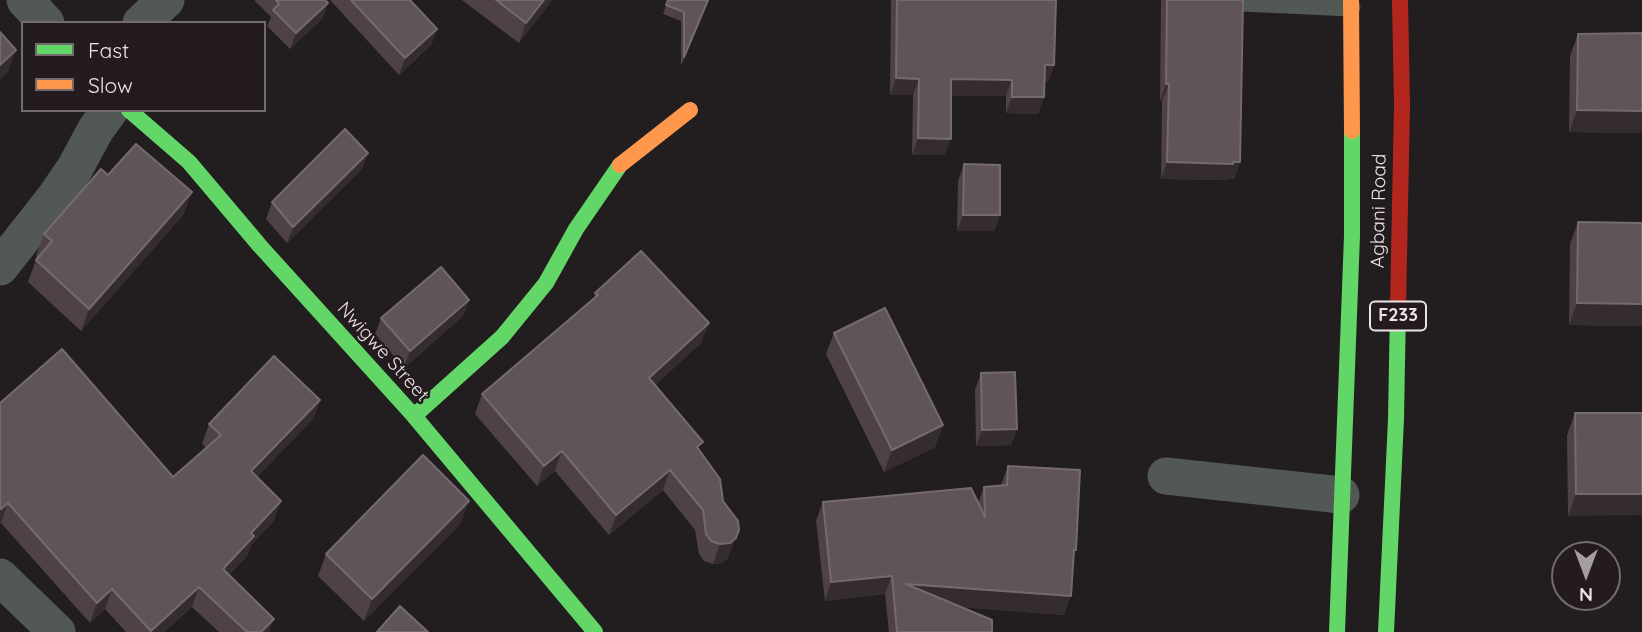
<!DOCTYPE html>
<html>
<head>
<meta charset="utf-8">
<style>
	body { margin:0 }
	#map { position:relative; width:1642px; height:632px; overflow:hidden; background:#221d1f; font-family:Quicksand,sans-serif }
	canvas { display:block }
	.legend { position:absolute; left:21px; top:21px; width:245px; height:91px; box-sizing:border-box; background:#241b1f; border:2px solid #746b6f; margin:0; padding:9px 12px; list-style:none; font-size:21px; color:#ebe4e6 }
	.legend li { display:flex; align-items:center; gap:14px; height:35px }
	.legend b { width:35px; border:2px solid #746b6f }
	.north { position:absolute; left:1551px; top:541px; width:70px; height:70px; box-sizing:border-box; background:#241b1f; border:2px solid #746b6f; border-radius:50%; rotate:180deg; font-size:19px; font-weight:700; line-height:28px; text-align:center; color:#ebe4e6 }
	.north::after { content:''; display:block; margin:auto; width:24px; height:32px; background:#a59ea0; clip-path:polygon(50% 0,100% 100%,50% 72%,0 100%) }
</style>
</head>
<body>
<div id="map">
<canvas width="1642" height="632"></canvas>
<ul class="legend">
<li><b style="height:9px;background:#63d668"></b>Fast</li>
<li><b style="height:9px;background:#ff974d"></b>Slow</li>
</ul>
<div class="north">N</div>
</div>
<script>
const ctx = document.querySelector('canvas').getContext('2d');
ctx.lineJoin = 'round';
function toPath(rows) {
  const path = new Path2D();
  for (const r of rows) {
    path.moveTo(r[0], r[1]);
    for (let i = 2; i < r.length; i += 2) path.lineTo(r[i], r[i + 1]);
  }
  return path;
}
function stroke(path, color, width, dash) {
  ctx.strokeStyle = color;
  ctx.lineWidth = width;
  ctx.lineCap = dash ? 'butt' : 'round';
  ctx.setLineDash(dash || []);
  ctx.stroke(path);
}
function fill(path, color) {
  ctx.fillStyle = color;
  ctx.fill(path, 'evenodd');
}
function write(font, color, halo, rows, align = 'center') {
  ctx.font = font + ' Quicksand,sans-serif';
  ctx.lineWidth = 5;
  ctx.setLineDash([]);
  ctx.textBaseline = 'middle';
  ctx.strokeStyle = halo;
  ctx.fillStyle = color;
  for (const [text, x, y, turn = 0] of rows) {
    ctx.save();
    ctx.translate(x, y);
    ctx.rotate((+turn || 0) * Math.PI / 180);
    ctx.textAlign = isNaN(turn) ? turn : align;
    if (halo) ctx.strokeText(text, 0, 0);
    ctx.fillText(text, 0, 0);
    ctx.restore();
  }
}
stroke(toPath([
	[1198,0,1351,7]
]), '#525854', 19);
stroke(toPath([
	[25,0,46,23],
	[141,23,166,0],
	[0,267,56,196,75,168,96,129,110,110],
	[1166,476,1341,495],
	[0,577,57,632]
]), '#525854', 37);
stroke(toPath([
	[129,110,189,162,260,246,414,416,595,632],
	[414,416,502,337,546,283,576,229,620,165],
	[1337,632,1352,236,1352,131],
	[1386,632,1396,419,1398,307]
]), '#63d668', 16);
stroke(toPath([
	[1351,0,1352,131],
	[620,165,690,110]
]), '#ff974d', 16);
stroke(toPath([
	[1398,307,1402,105,1400,0]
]), '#b3261e', 16);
fill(toPath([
	[255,0,325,0,328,3,322,19,290,49,267,26,271,17,255,1],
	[330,0,410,0,437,29,431,45,399,75],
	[462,0,552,0,519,43],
	[668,0,709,0,681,66,681,21,663,14],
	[891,0,1056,0,1054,65,1048,82,1044,82,1044,97,1038,114,1006,113,1006,96,951,96,945,155,912,155,913,95,890,95],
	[1161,0,1243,0,1240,162,1234,179,1228,179,1227,180,1161,179,1162,101,1160,101],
	[1642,33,1642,133,1569,132,1570,56,1578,34],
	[368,153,362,169,287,243,266,219,272,202],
	[964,164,1000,215,994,231,957,231,958,181],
	[184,214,81,331,28,282,36,260,37,258,36,256,44,234],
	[1578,222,1642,223,1642,326,1569,325,1570,244],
	[595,293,709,323,701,343,655,385,700,452,728,558,722,563,713,564,704,561,699,554,695,530,663,490,609,535,555,471,537,486,475,414,482,394,593,300],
	[469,300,463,316,404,368,375,334,381,318],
	[834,333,943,425,935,447,884,472,826,354],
	[981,373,1017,429,1011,445,976,446,975,390],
	[320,400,313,419,257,477,274,521,251,545,247,556,229,575,269,632,219,632,192,607,164,632,126,632,105,609,90,623,1,523,0,524,0,403,173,477,206,448,202,444,209,424],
	[1575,413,1642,413,1568,516,1567,435],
	[1008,466,1073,557,1064,615,961,607,992,632,889,632,885,594,825,601,816,521,823,502,978,503,984,487,1001,485],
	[461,523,364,621,318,576,326,554]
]), '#4e4247');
fill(toPath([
	[544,0,552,0,519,43,526,23],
	[328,3,322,19,290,49,296,33],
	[437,29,431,45,399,75,405,58],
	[16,50,8,72,0,80,0,65],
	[1045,65,1054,65,1048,82,1039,82],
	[896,78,919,79,913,95,890,95],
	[951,79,1012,80,1006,96,945,96],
	[1166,84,1169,84,1162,101,1160,101],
	[1012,97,1044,97,1038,114,1006,113],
	[1577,110,1642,111,1642,133,1569,132],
	[918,138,951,139,945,155,912,155],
	[368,153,362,169,287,243,293,227],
	[1167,162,1240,162,1234,179,1228,179,1227,180,1161,179],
	[192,192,184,214,81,331,89,309],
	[963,215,1000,215,994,231,957,231],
	[469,300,463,316,404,368,410,351],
	[1577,303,1642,304,1642,326,1569,325],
	[709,323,701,343,642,398,649,378],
	[320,400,313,419,244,491,251,471],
	[943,425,935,447,884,472,892,450],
	[1017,429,1011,445,976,446,982,430],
	[562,451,555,471,537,486,544,466],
	[670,470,663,490,609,535,616,515],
	[1576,494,1642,494,1642,515,1568,516],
	[281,501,274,521,251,545,247,556,216,588,223,569,251,533],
	[469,501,461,523,364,621,372,599],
	[8,503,1,523,0,524,0,512,1,509],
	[739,530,728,558,722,563,713,564,720,544],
	[892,576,885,594,825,601,831,582],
	[906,584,1071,596,1064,615,900,603],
	[199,587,192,607,164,632,150,632],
	[112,589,105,609,90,623,97,603],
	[274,619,269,632,261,632]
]), '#352c30');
const building = toPath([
	[276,0,325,0,328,3,296,33,273,10,279,4,276,0],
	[351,0,410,0,437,29,405,58,351,0],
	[496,0,544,0,526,23,496,0],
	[668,0,708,0,684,57,684,12,666,5,668,0],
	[897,0,1056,0,1054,65,1045,65,1044,97,1012,97,1012,80,951,79,951,139,918,138,919,79,896,78,897,0],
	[1167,0,1243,0,1240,162,1233,162,1233,164,1167,162,1169,84,1166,84,1167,0],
	[0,32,16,50,0,65,0,32],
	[1642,33,1642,111,1577,110,1578,34,1642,33],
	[345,129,368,153,293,227,272,202,345,129],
	[136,144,192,192,89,309,36,260,52,241,44,234,101,169,108,175,136,144],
	[964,164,1000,165,1000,215,963,215,964,164],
	[1578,222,1642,223,1642,304,1577,303,1578,222],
	[641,251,709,323,649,378,703,442,697,447,720,479,723,501,738,521,739,530,736,538,730,543,720,544,711,541,706,534,703,510,670,470,616,515,562,451,544,466,482,394,598,295,595,293,641,251],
	[441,267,469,300,410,351,381,318,441,267],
	[885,308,943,425,892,450,834,333,885,308],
	[62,349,173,477,221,435,209,424,274,356,320,400,251,471,281,501,251,533,254,536,223,569,274,619,261,632,247,632,199,587,151,631,112,589,97,603,8,503,1,509,0,508,0,403,62,349],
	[1015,372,1017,429,982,430,981,373,1015,372],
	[1575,413,1642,413,1642,494,1576,494,1575,413],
	[423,455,469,501,372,599,326,554,423,455],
	[1008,466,1080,470,1076,550,1074,550,1071,596,906,584,992,620,992,632,897,632,892,576,831,582,823,502,971,488,985,517,984,487,1007,485,1008,466],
	[400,606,428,632,377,632,400,606]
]);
fill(building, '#5f5458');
stroke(building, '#756a6e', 2);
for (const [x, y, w] of [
	[1398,316,56]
]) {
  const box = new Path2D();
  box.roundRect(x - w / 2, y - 14.5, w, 29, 5);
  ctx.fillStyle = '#241b1f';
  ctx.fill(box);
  stroke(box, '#ebe4e6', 2);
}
write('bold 18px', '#ebe4e6', null, [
	["F233",1398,316]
]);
write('19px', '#ebe4e6', '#241b1f', [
	["Agbani Road",1379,211,-89],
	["Nwigwe Street",383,352,48]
]);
</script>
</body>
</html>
